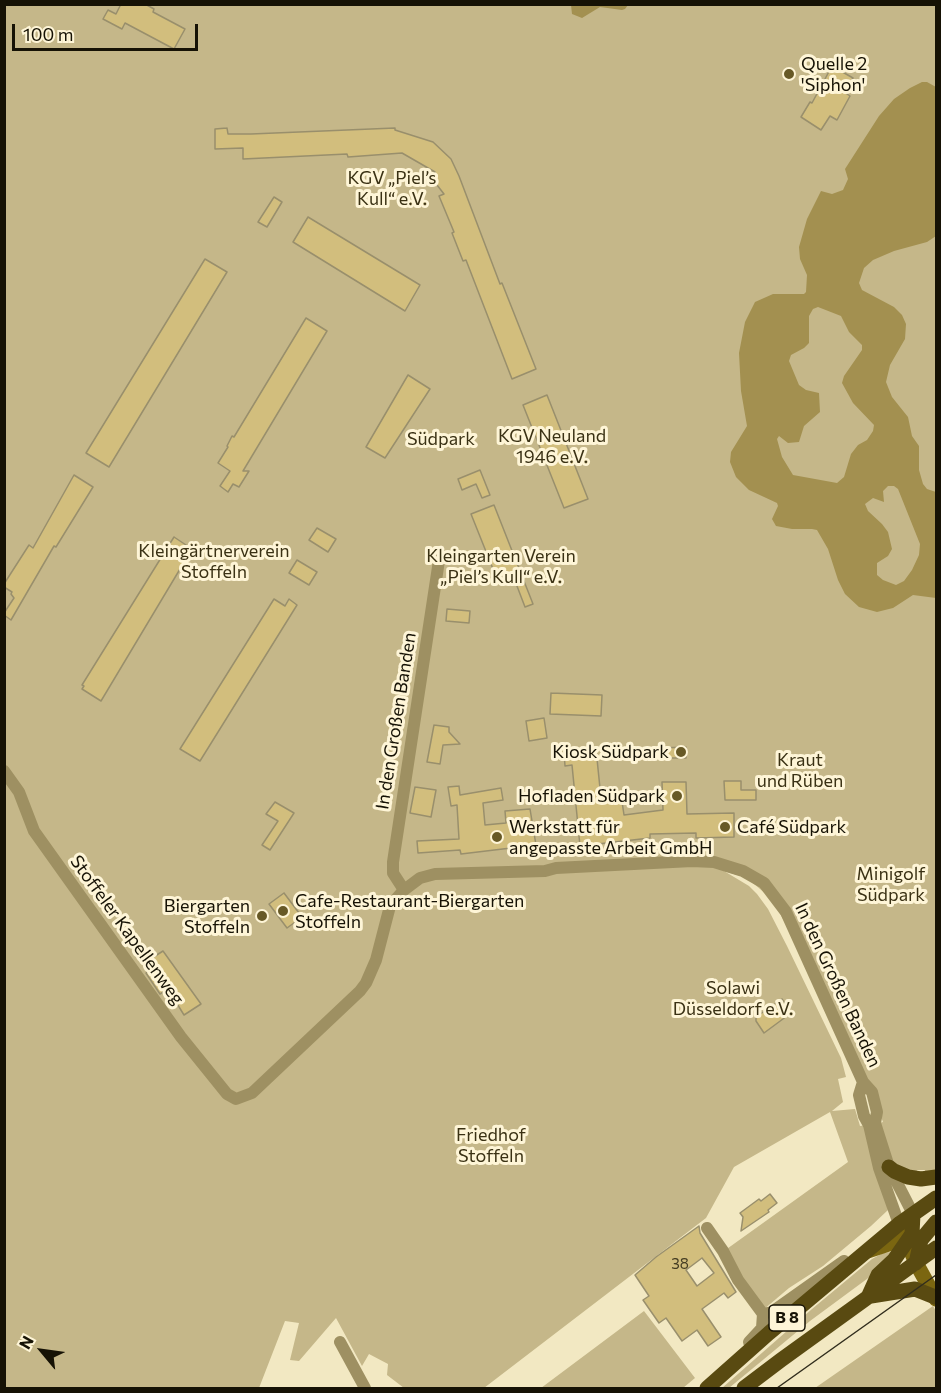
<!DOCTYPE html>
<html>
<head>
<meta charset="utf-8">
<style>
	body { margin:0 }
	#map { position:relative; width:941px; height:1393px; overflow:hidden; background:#f2e8c2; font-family:Commissioner,sans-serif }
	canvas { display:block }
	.frame { position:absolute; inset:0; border:6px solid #161205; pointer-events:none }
	.north { position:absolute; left:12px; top:1321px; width:60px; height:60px; -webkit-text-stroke:4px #fef5d7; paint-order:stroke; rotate:299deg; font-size:16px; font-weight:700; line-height:24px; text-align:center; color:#161205 }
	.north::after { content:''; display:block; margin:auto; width:21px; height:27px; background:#161205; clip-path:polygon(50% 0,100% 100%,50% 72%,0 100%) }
	.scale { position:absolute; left:12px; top:24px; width:186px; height:27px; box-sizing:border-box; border:3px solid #161205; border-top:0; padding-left:8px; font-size:18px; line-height:21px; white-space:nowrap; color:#161205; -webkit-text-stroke:4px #fef5d7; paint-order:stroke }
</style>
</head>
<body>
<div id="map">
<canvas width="941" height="1393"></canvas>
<div class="frame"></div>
<div class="north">N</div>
<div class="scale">100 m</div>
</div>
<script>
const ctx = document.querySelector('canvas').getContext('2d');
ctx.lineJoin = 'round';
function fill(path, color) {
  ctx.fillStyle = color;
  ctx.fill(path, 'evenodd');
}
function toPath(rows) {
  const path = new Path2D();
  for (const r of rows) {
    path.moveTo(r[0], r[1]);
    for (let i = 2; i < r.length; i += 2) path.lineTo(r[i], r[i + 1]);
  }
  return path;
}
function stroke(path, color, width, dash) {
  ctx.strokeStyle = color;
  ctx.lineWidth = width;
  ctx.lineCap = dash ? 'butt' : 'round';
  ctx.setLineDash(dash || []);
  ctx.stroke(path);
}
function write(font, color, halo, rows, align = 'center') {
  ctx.font = font + ' Commissioner,sans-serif';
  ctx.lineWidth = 6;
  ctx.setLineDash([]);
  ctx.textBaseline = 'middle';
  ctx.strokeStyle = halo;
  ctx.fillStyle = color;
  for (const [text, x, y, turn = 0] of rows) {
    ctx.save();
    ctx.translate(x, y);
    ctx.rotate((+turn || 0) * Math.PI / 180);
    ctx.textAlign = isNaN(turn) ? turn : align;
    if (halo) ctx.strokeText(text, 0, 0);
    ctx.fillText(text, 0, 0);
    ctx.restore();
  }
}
fill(toPath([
	[5,5,936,5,936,1173,925,1174,925,1170,917,1170,915,1175,908,1174,892,1161,879,1123,883,1122,867,1079,773,900,747,878,724,871,749,886,757,894,768,909,787,946,841,1058,846,1077,838,1079,843,1102,832,1111,855,1109,860,1126,867,1125,888,1210,871,1226,823,1266,789,1288,763,1310,724,1251,848,1162,830,1112,734,1167,706,1218,484,1388,404,1388,387,1375,388,1364,369,1354,362,1366,336,1318,299,1361,290,1360,299,1323,285,1321,259,1388,5,1388],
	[897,1251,875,1273,810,1321,729,1388,722,1388,812,1309,872,1259,883,1253],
	[933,1306,936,1311,936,1388,815,1388],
	[644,1311,695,1378,683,1388,541,1388]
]), '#c5b789');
fill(toPath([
	[571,5,572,4,628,5,625,9,622,10,600,7,582,18,572,14],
	[922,82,927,82,936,87,936,236,927,242,894,251,873,260,864,268,859,283,862,290,894,307,902,315,906,324,905,339,890,365,886,382,892,397,908,417,912,436,919,446,919,470,923,484,927,489,936,492,936,598,913,595,893,608,877,612,859,607,845,594,838,580,828,549,817,530,812,529,792,529,776,526,772,519,778,506,777,503,749,490,736,477,730,462,731,452,747,426,741,391,739,353,745,322,755,302,773,294,804,294,806,292,807,275,800,259,799,247,807,219,821,191,832,194,843,190,848,179,845,169,879,116,894,99,910,88],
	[818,307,841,316,849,332,862,345,862,350,844,376,842,383,853,403,874,425,873,431,867,440,858,445,851,454,844,477,837,483,793,475,782,457,777,439,779,436,788,443,799,442,804,426,820,412,819,393,806,390,799,385,789,361,791,355,804,348,809,343,809,316,813,309],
	[888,486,894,486,898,489,920,544,919,555,912,570,904,581,896,585,883,580,877,575,877,563,888,556,892,549,888,532,882,524,868,511,865,504,873,498,884,502,883,491]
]), '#a39050');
const building = toPath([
	[121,4,145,4,154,9,153,12,185,29,174,49,125,23,122,29,103,19,108,10,116,14,121,4],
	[832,66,853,78,844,92,850,96,837,120,830,116,821,130,801,117,810,102,812,103,832,66],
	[227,128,228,134,251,134,395,128,395,130,433,142,451,159,459,176,500,284,502,283,536,369,512,379,466,260,463,261,452,233,454,232,439,196,444,194,430,176,435,172,402,153,348,157,347,154,243,159,243,148,215,149,215,129,227,128],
	[274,197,282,202,267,227,258,222,274,197],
	[308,217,420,285,405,311,293,242,308,217],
	[205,259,227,272,109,467,86,453,205,259],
	[306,318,327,331,243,471,249,471,239,487,233,484,228,492,220,486,230,471,218,463,228,447,227,446,232,436,234,437,306,318],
	[408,375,430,389,385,458,366,447,408,375],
	[547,395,588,499,564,508,523,405,547,395],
	[480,470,490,495,482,498,476,484,462,490,458,479,480,470],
	[74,475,93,487,56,547,54,546,11,620,4,615,4,613,14,598,11,594,12,592,4,587,4,584,29,545,33,548,74,475],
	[494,505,533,604,525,607,512,573,497,579,471,514,494,505],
	[317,528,336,539,328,552,309,540,317,528],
	[174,537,192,549,101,701,82,689,84,686,82,685,174,537],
	[297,560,317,572,309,585,289,573,297,560],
	[274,599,285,606,289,599,297,605,200,761,180,749,274,599],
	[447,609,470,611,469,623,446,621,447,609],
	[551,693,602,695,601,716,550,714,551,693],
	[544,718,547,738,529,741,526,721,544,718],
	[434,725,449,727,449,732,460,744,443,745,440,764,427,762,434,725],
	[686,747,686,758,662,758,662,748,686,747],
	[596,749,601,798,621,795,624,815,663,810,662,782,686,782,687,814,734,813,734,837,696,838,696,833,650,834,650,838,580,846,572,765,565,766,564,752,596,749],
	[724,781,741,781,741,790,756,790,756,800,725,800,724,781],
	[459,786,460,795,501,788,503,800,483,803,485,825,506,823,505,811,530,809,536,845,461,854,460,850,418,853,417,841,459,839,457,805,451,806,448,787,459,786],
	[415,787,436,790,431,817,410,813,415,787],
	[275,802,294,813,270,850,262,845,278,821,266,814,275,802],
	[284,893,302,917,287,928,269,904,284,893],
	[163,951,201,1004,184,1015,168,989,160,994,146,973,154,967,149,960,163,951],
	[782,999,791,1013,764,1033,756,1021,756,1017,782,999],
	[770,1194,777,1203,768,1210,769,1212,741,1231,743,1217,740,1213,759,1199,761,1201,770,1194],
	[699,1226,700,1233,736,1292,728,1298,724,1293,702,1309,721,1337,708,1346,697,1330,682,1341,666,1318,659,1323,643,1300,649,1296,635,1275,656,1257,699,1226],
	[702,1258,714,1273,697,1286,686,1270,702,1258]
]);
fill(building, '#d2be7d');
stroke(building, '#998f6c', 1.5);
stroke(toPath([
	[4,771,19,792,34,831,181,1037,227,1094,236,1099,252,1093,360,991,366,983,376,960,390,906,404,890,420,878,435,874,545,871,556,868,692,861,714,862,743,871,764,883,786,912,863,1082,872,1092,877,1112,875,1123,889,1167,913,1214],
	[404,890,393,873,393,862,440,554],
	[863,1082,859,1095,864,1116,869,1125,879,1168,899,1224],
	[707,1228,723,1251,738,1280,763,1314,762,1328,749,1342],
	[763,1314,772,1312,844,1261],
	[340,1342,365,1388]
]), '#9e9062', 12);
stroke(toPath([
	[899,1224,916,1263,936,1299],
	[868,1251,895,1242,914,1244]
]), '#7b6610', 15);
stroke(toPath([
	[889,1167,894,1171,908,1177,921,1179,936,1177],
	[916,1263,921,1240,936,1222],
	[869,1295,878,1275,894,1260,912,1234,913,1214],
	[871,1296,915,1289,935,1297],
	[707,1388,769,1333,899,1224,936,1198],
	[744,1388,781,1360,936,1248]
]), '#594a11', 15);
stroke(toPath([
	[777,1388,936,1275]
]), '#312d1d', 1.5);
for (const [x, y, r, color] of [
	[789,74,6,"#675926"],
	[681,752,6,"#675926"],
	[677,796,6,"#675926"],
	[725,827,6,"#675926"],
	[497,837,6,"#675926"],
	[283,911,6,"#675926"],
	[262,916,6,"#675926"]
]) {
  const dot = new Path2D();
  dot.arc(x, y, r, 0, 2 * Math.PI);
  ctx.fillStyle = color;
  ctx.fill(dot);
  stroke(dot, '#fef5d7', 2);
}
write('15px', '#453d23', null, [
	["38",680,1264]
]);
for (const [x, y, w] of [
	[787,1318,36]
]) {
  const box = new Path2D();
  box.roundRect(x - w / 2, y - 13, w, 26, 4.5);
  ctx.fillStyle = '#fef5d7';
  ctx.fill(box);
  stroke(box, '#161205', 1.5);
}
write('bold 16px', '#161205', null, [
	["B 8",787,1318]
]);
write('18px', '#161205', '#fef5d7', [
	["Quelle 2",801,64],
	["'Siphon'",801,85],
	["Kiosk Südpark",669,752,"right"],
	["Hofladen Südpark",665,796,"right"],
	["Werkstatt für",509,827],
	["angepasste Arbeit GmbH",509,848],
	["Café Südpark",737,827],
	["Cafe-Restaurant-Biergarten",295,901],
	["Stoffeln",295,922],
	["Biergarten",250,906,"right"],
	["Stoffeln",250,927,"right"]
], 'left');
write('18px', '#3a3114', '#fef5d7', [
	["KGV „Piel’s",392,178],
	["Kull“ e.V.",392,199],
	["KGV Neuland",552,436],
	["1946 e.V.",552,457],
	["Südpark",441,439],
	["Kleingärtnerverein",214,551],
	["Stoffeln",214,572],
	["Kleingarten Verein",501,556],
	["„Piel’s Kull“ e.V.",501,577],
	["Kraut",800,760],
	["und Rüben",800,781],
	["Minigolf",891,874],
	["Südpark",891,895],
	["Solawi",733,988],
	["Düsseldorf e.V.",733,1009],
	["Friedhof",491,1135],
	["Stoffeln",491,1156]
]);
write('18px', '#161205', '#fef5d7', [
	["In den Großen Banden",396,721,-81],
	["Stoffeler Kapellenweg",127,930,54],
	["In den Großen Banden",838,985,65]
]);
</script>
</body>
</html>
